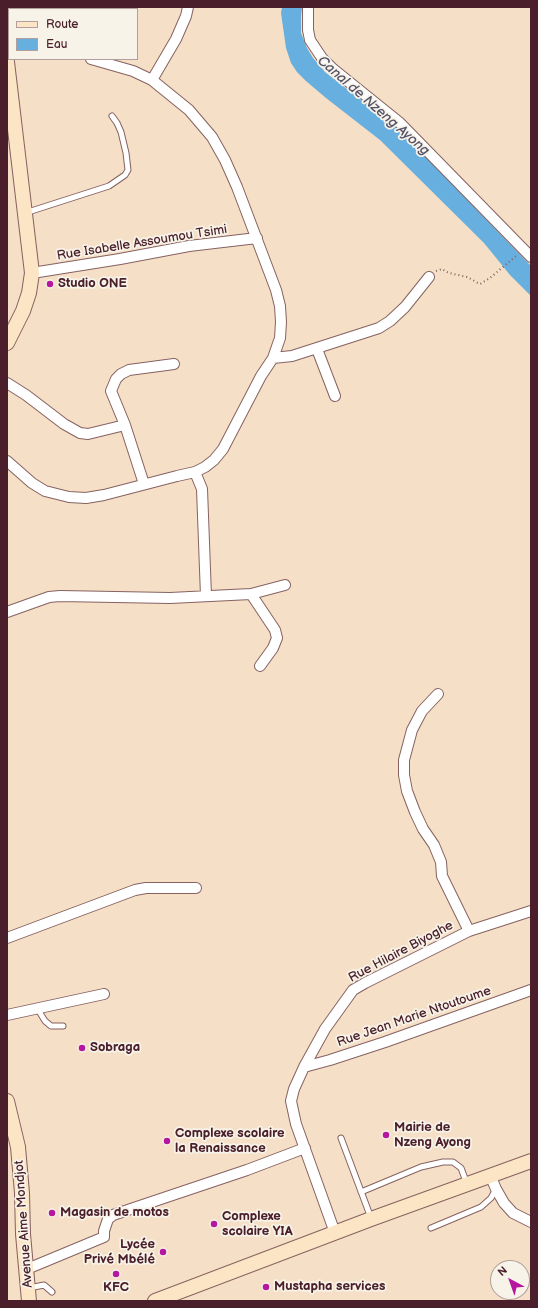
<!DOCTYPE html>
<html>
<head>
<meta charset="utf-8">
<style>
	body { margin:0 }
	#map { position:relative; width:538px; height:1308px; overflow:hidden; background:#f5dfc6; font-family:"Balsamiq Sans",sans-serif }
	canvas { display:block }
	.frame { position:absolute; inset:0; border:8px solid #4a1f2b; pointer-events:none }
	.legend { position:absolute; left:8px; top:8px; width:130px; height:52px; box-sizing:border-box; background:#f7f3e8; border:1px solid #b29e9c; margin:0; padding:5px 7px; list-style:none; font-size:12px; color:#4a1f2b }
	.legend li { display:flex; align-items:center; gap:8px; height:20px }
	.legend b { width:20px; border:1px solid #b29e9c }
	.north { position:absolute; left:490px; top:1260px; width:40px; height:40px; box-sizing:border-box; background:#f7f3e8; border:1px solid #b29e9c; border-radius:50%; rotate:319deg; font-size:11px; font-weight:700; line-height:16px; text-align:center; color:#4a1f2b }
	.north::after { content:''; display:block; margin:auto; width:14px; height:18px; background:#b5179e; clip-path:polygon(50% 0,100% 100%,50% 72%,0 100%) }
</style>
</head>
<body>
<div id="map">
<canvas width="538" height="1308"></canvas>
<div class="frame"></div>
<ul class="legend">
<li><b style="height:5px;background:#fce5c4"></b>Route</li>
<li><b style="height:11px;background:#67afde"></b>Eau</li>
</ul>
<div class="north">N</div>
</div>
<script>
const ctx = document.querySelector('canvas').getContext('2d');
ctx.lineJoin = 'round';
function fill(path, color) {
  ctx.fillStyle = color;
  ctx.fill(path, 'evenodd');
}
function toPath(rows) {
  const path = new Path2D();
  for (const r of rows) {
    path.moveTo(r[0], r[1]);
    for (let i = 2; i < r.length; i += 2) path.lineTo(r[i], r[i + 1]);
  }
  return path;
}
function stroke(path, color, width, dash) {
  ctx.strokeStyle = color;
  ctx.lineWidth = width;
  ctx.lineCap = dash ? 'butt' : 'round';
  ctx.setLineDash(dash || []);
  ctx.stroke(path);
}
function write(font, color, halo, rows, align = 'center') {
  ctx.font = font + ' "Balsamiq Sans",sans-serif';
  ctx.lineWidth = 3.5;
  ctx.setLineDash([]);
  ctx.textBaseline = 'middle';
  ctx.strokeStyle = halo;
  ctx.fillStyle = color;
  for (const [text, x, y, turn = 0] of rows) {
    ctx.save();
    ctx.translate(x, y);
    ctx.rotate((+turn || 0) * Math.PI / 180);
    ctx.textAlign = isNaN(turn) ? turn : align;
    if (halo) ctx.strokeText(text, 0, 0);
    ctx.fillText(text, 0, 0);
    ctx.restore();
  }
}
fill(toPath([
	[282,7,302,7,301,16,301,33,307,48,313,58,325,72,399,129,531,266,531,296,510,275,484,243,380,140,326,98,306,81,297,72,291,63,286,48,281,13]
]), '#67afde');
const lane = toPath([
	[25,213,109,186,125,175,128,170,126,153,121,132,117,123,112,116],
	[37,1008,45,1021,51,1026,63,1026],
	[341,1138,371,1218],
	[361,1192,421,1167,443,1162,453,1162,461,1168,467,1184],
	[431,1228,481,1207,491,1198,496,1189],
	[29,1288,44,1285,52,1292]
]);
const street = toPath([
	[308,7,308,30,310,40,322,58,333,69,400,123,531,257],
	[7,55,9,55],
	[152,80,176,39,186,16,188,7],
	[32,273,120,259,189,246,257,238],
	[317,349,335,396],
	[273,358,292,356,379,328,390,321,405,307,429,277],
	[7,383,26,395,64,424,80,433,88,434,125,425],
	[7,461,32,483,45,491,69,497,86,498,104,495,177,476,195,472,205,467,214,460,223,449,261,376,273,358,280,338,281,322,280,306,276,290,237,187,225,160,212,137,189,110,152,80,133,71,91,59],
	[195,472,202,489,206,596],
	[144,484,125,425,111,391,116,379,121,374,129,370,174,364],
	[251,594,275,630,277,638,273,648,260,666],
	[7,612,49,597,60,596,170,598,251,594,285,585],
	[438,694,422,711,412,730,404,760,404,775,407,791,415,812,423,829,434,845,441,862,442,876,469,931],
	[7,938,135,890,146,888,196,888],
	[7,1015,104,994],
	[304,1067,330,1060,385,1042,531,990],
	[490,1175,496,1189,504,1203,513,1213,531,1222],
	[335,1233,296,1124,291,1101,294,1089,304,1067,325,1029,353,990,365,983,469,931,531,911],
	[27,1269,104,1237,104,1231,108,1219,113,1215,247,1170,305,1148]
]);
const secondary = toPath([
	[7,62,32,273,29,293,23,311,7,343],
	[7,1101,18,1147,22,1193,23,1234,29,1301],
	[155,1301,371,1219,531,1161]
]);
stroke(lane, '#866261', 7);
stroke(street, '#866261', 12);
stroke(secondary, '#866261', 16);
stroke(toPath([
	[436,271,442,269,449,273,467,277,480,284,490,278,516,256]
]), '#866261', 2, [1, 3]);
stroke(lane, '#fff', 5);
stroke(street, '#fff', 10);
stroke(secondary, '#fce5c4', 14);
for (const [x, y, r, color] of [
	[50,284,4,"#b5179e"],
	[82,1048,4,"#b5179e"],
	[386,1135,4,"#b5179e"],
	[167,1141,4,"#b5179e"],
	[52,1213,4,"#b5179e"],
	[214,1224,4,"#b5179e"],
	[163,1252,4,"#b5179e"],
	[116,1274,4,"#b5179e"],
	[266,1287,4,"#b5179e"]
]) {
  const dot = new Path2D();
  dot.arc(x, y, r, 0, 2 * Math.PI);
  ctx.fillStyle = color;
  ctx.fill(dot);
  stroke(dot, '#f7f3e8', 1.5);
}
write('13px', '#4a1f2b', '#f7f3e8', [
	["Rue Isabelle Assoumou Tsimi",142,243,-9],
	["Rue Hilaire Biyoghe",401,952,-28],
	["Rue Jean Marie Ntoutoume",414,1017,-19],
	["Avenue Aime Mondjot",24,1224,-94]
]);
write('bold 13px', '#4a1f2b', '#f7f3e8', [
	["Studio ONE",58,284],
	["Sobraga",90,1048],
	["Mairie de",394,1128],
	["Nzeng Ayong",394,1143],
	["Complexe scolaire",175,1134],
	["la Renaissance",175,1149],
	["Magasin de motos",60,1213],
	["Complexe",222,1217],
	["scolaire YIA",222,1232],
	["Lycée",155,1245,"right"],
	["Privé Mbélé",155,1260,"right"],
	["Mustapha services",274,1287],
	["KFC",116,1288,"center"]
], 'left');
write('italic 14px', '#54516a', '#f7f3e8', [
	["Canal de Nzeng Ayong",373,106,41]
]);
</script>
</body>
</html>
